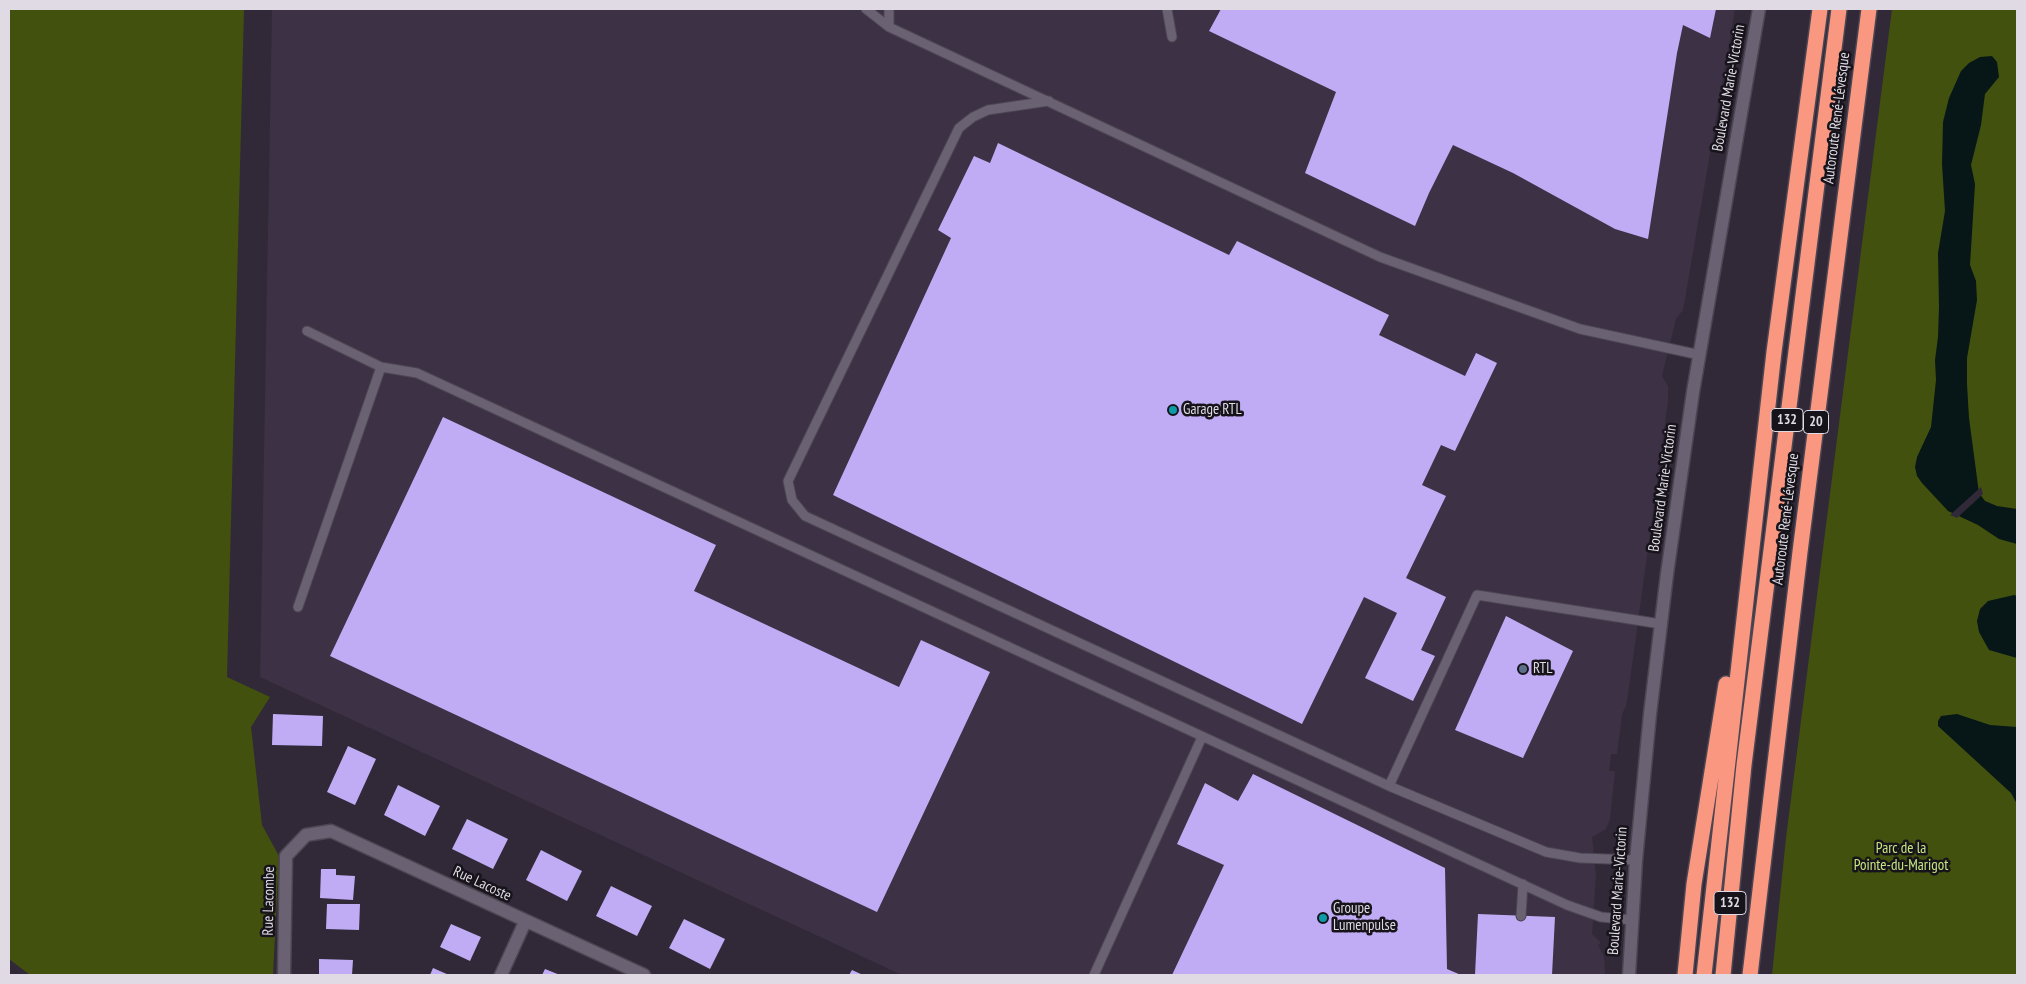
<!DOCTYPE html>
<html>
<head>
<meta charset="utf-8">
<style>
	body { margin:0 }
	#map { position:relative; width:2026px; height:984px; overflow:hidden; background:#312938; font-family:"PT Sans Narrow",sans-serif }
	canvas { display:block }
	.frame { position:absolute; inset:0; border:10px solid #dfdae3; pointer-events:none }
</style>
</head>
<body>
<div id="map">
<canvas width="2026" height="984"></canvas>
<div class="frame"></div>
</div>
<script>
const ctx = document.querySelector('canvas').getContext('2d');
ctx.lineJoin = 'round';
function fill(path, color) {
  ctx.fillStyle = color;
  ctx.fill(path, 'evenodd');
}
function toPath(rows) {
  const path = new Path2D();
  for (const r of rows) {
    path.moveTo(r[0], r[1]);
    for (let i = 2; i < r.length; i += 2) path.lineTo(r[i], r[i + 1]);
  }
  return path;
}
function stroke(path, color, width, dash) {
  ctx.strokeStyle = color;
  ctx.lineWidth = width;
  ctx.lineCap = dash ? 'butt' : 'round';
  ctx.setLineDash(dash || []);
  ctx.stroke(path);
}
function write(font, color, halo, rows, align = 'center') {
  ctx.font = font + ' "PT Sans Narrow",sans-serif';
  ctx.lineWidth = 5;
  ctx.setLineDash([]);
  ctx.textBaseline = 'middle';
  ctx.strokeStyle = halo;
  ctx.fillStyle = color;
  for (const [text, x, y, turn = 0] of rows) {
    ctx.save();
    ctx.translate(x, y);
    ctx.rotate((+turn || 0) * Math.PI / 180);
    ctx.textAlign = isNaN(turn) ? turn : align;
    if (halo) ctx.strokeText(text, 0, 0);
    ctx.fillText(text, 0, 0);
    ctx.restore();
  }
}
fill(toPath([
	[272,9,1735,9,1683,310,1676,319,1662,376,1668,386,1668,401,1628,695,1626,706,1622,714,1617,754,1611,754,1609,771,1615,771,1610,819,1606,829,1592,837,1596,875,1592,934,1601,943,1598,945,1604,956,1605,975,902,975,260,677]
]), '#3d3146');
fill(toPath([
	[9,9,244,9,227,677,270,697,251,727,262,825,279,856,273,975,30,975,9,959],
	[1892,9,2017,9,2017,975,1772,975,1786,838]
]), '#42520e');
fill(toPath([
	[1992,56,1997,62,1999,77,1985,94,1981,125,1971,165,1975,184,1970,265,1976,281,1977,300,1967,358,1967,384,1969,418,1979,493,1985,501,1997,506,2017,509,2017,544,1999,539,1978,525,1948,511,1922,483,1917,476,1915,467,1917,457,1931,427,1936,380,1935,360,1938,337,1939,307,1938,253,1945,211,1942,164,1943,122,1949,98,1961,71,1969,63,1980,57],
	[2014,595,2017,596,2017,658,1989,650,1979,632,1977,621,1980,609,1988,601],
	[1957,714,1990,725,2017,727,2017,804,2011,793,1938,726,1938,721,1941,716]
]), '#071617');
fill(toPath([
	[1981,487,1983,494,1957,518,1950,515]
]), '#312938');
fill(toPath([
	[1221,9,1716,9,1710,38,1683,25,1677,53,1648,239,1615,229,1513,173,1453,145,1429,193,1415,226,1305,173,1336,92,1209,31],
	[998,143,1229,255,1237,241,1389,315,1379,335,1465,376,1476,353,1497,363,1455,451,1441,445,1422,485,1446,496,1406,578,1446,597,1421,650,1435,656,1413,701,1365,678,1397,613,1364,597,1302,724,833,495,951,238,938,230,974,156,990,163],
	[443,417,716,545,694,591,899,687,921,640,990,672,877,912,330,656],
	[1506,616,1573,651,1523,758,1455,730],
	[273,714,323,716,322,746,272,745],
	[348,746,376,759,355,805,327,792],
	[1253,774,1445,868,1447,969,1461,975,1172,975,1224,865,1177,844,1205,783,1238,801],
	[398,785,440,806,425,836,384,815],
	[467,819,508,839,493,869,452,849],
	[541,850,582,871,567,901,526,880],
	[321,869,336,869,336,875,355,876,353,900,320,898],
	[611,886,652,906,637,936,596,916],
	[327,904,360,904,359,930,326,929],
	[1478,914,1555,917,1552,975,1475,975],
	[684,919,725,939,710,969,669,948],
	[451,924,481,937,470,961,440,947],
	[319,959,353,960,352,975,319,975],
	[433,968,449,975,430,975],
	[545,969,560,975,542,975],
	[852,970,863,975,849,975]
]), '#c0acf5');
const service = toPath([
	[866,9,889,27,1380,257,1580,329,1700,355],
	[889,9,889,27],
	[1167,9,1172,37],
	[1049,101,988,110,973,117,959,128,788,481,792,500,805,516,1389,786,1546,852,1580,858,1636,860],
	[307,331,381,367],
	[298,607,381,367,417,373,1567,905,1601,917,1632,920],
	[1389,786,1477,595,1661,624],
	[1521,916,1523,884],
	[1094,975,1202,737]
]);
const minor = toPath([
	[284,975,286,856,306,835,331,831,644,975],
	[501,975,525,922]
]);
const tertiary = toPath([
	[1629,975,1636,860,1650,714,1667,574,1693,392,1759,9]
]);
const motorway = toPath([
	[1685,975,1694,884,1726,684],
	[1704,975,1774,352,1820,9],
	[1723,975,1744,765,1839,9],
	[1750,975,1800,552,1869,9]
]);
stroke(service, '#4c4652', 11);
stroke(minor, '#4c4652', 15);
stroke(tertiary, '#4c4652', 15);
stroke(motorway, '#4c4652', 18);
stroke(service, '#6a6172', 9);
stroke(minor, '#6a6172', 12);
stroke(tertiary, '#6a6172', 12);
stroke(motorway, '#fa9780', 15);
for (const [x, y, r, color] of [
	[1173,410,5,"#0f9aa8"],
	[1523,669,5,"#5c6f8a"],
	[1323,918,5,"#0f9aa8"]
]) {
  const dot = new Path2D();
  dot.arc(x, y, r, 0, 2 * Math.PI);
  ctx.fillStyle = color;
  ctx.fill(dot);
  stroke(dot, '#17131a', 2);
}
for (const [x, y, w] of [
	[1787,420,32],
	[1816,422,25],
	[1730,903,32]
]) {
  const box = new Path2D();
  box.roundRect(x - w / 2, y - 11.5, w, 23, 4);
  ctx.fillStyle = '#17131a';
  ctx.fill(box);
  stroke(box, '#dfdae3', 1);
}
write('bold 14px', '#dfdae3', null, [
	["132",1787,420],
	["20",1816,422],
	["132",1730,903]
]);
write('15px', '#dfdae3', '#17131a', [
	["Boulevard Marie-Victorin",1729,88,-80],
	["Autoroute René-Lévesque",1837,118,-83],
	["Boulevard Marie-Victorin",1663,488,-82],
	["Autoroute René-Lévesque",1786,519,-83],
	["Rue Lacoste",482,884,25],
	["Boulevard Marie-Victorin",1618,891,-86],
	["Rue Lacombe",269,901,-89]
]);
write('15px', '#dfdae3', '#17131a', [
	["Garage RTL",1183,410],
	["RTL",1533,669],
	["Groupe",1333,909],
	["Lumenpulse",1333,926]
], 'left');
write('15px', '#c7e67f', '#17131a', [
	["Parc de la",1901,849],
	["Pointe-du-Marigot",1901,866]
]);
</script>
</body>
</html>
